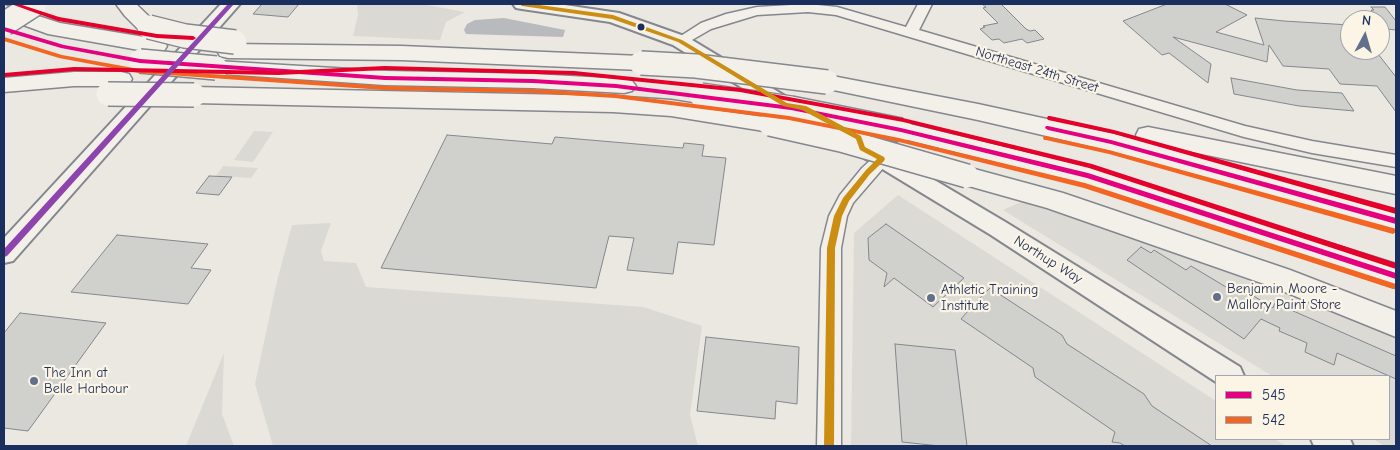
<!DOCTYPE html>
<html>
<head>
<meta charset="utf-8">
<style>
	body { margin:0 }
	#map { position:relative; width:1400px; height:450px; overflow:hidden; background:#eae8e1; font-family:"Comic Neue",sans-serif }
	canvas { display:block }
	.frame { position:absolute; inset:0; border:5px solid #1b2f5e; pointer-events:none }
	.legend { position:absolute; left:1215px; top:375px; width:175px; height:65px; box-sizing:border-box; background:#fcf5e5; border:1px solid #a2a6af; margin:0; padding:6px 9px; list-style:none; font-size:15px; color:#1b2f5e }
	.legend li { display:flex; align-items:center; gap:10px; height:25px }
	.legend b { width:25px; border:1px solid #a2a6af }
	.north { position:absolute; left:1340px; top:10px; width:50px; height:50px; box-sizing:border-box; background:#fcf5e5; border:1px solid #a2a6af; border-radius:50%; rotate:6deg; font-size:14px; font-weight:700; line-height:20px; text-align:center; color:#1b2f5e }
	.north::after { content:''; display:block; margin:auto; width:18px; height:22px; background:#63708c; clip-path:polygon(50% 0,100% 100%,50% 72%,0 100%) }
</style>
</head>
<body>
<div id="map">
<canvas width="1400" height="450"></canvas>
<div class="frame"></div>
<ul class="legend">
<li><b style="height:6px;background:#e5007d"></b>545</li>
<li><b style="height:6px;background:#f26522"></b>542</li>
</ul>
<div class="north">N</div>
</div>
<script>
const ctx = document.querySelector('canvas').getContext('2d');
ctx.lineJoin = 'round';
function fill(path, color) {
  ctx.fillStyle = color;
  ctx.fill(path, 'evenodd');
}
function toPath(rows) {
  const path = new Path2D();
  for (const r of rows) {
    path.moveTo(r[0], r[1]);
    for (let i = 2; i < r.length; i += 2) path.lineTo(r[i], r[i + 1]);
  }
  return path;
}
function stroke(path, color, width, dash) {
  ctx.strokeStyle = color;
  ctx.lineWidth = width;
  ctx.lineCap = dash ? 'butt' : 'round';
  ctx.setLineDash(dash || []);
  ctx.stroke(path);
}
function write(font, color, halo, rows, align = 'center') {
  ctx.font = font + ' "Comic Neue",sans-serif';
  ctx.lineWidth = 4.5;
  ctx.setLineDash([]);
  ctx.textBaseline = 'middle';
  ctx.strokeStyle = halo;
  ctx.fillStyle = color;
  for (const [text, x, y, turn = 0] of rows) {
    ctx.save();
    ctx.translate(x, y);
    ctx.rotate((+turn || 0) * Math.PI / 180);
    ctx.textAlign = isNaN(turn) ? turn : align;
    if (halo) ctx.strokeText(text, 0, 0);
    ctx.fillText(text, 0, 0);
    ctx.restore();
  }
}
fill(toPath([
	[898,195,1216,401,1216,439,1275,439,1286,446,851,446,854,233],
	[1023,201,1127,234,1396,337,1396,446,1385,446,1373,439,1389,439,1389,376,1272,376,1003,210]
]), '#dbdad5');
fill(toPath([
	[357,4,421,4,465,12,446,22,440,40,353,36,358,15],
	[254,131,273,132,253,162,234,160],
	[223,166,258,168,251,178,216,176],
	[331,223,321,251,324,261,356,263,366,287,643,307,702,326,690,415,698,446,273,446,255,384,277,281,292,225],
	[224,353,222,414,234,446,186,446]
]), '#dbd9d4');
fill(toPath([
	[504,18,565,30,564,34,563,37,466,34,464,30,467,24,475,20]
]), '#b8babe');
const building = toPath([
	[262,4,299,4,288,17,253,14,262,4],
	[982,4,1001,4,1026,29,1030,31,1035,30,1044,39,1027,43,1022,39,1004,43,999,39,992,40,980,29,985,27,983,26,998,23,983,8,986,7,982,4],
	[1167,4,1225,4,1247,15,1216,32,1264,45,1255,18,1284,21,1350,25,1350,52,1378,54,1396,77,1396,112,1377,86,1340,84,1329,69,1283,66,1269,45,1267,62,1173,37,1211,64,1208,83,1169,53,1162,55,1123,21,1167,4],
	[1371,7,1385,7,1396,21,1396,30,1387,29,1371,10,1374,10,1371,7],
	[1231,78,1297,90,1342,93,1354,111,1299,106,1234,94,1231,78],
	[447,135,552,144,555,137,683,148,684,143,704,145,702,156,726,158,714,245,678,242,673,274,627,270,634,238,609,236,596,288,381,268,447,135],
	[209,176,232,177,219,195,196,193,209,176],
	[886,224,964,278,933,307,894,278,884,287,887,273,869,260,868,238,886,224],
	[117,235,208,244,191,268,211,270,188,304,71,292,117,235],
	[1141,247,1151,253,1154,250,1186,270,1191,266,1226,287,1231,282,1273,308,1275,303,1396,356,1396,379,1337,353,1334,365,1305,352,1307,343,1279,331,1280,328,1261,319,1244,339,1127,260,1141,247],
	[990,288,1062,335,1067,344,1144,394,1152,406,1212,446,1125,446,1120,443,1112,442,1115,432,1035,377,1033,368,961,319,968,311,967,308,971,307,990,288],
	[20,313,106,323,28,431,4,428,4,333,20,313],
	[706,337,799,347,797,404,776,401,775,419,697,411,706,337],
	[895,344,955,350,967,446,940,446,902,442,895,344]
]);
fill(building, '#d0d0cd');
stroke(building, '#84878d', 1);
const minor = toPath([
	[808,4,837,7,906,27,918,4,932,4,919,30,1245,126,1312,141,1396,155,1396,167,1312,153,1244,137,836,15,808,12,757,15,711,29,685,44,680,45,675,44,673,41,701,23,726,14,757,7,808,4],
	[882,153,888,155,891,159,853,203,847,216,841,248,841,446,817,446,821,248,829,216,840,195,862,168,876,155,882,153]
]);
const major = toPath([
	[221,4,240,4,13,261,4,263,4,238,221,4],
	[513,4,558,4,619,13,687,37,790,99,799,101,802,106,799,111,792,113,778,110,673,45,610,22,522,9,516,8,513,4],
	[869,143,877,146,1007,223,1240,367,1244,376,1216,376,1216,382,991,235,861,156,858,151,861,146,869,143],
	[1311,439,1350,439,1353,446,1314,446,1311,439]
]);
const highway = toPath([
	[116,4,136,4,160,27,157,32,149,33,141,32,125,16,116,4],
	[4,5,60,23,156,39,164,41,167,46,164,51,156,53,48,34,4,18,4,5],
	[228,44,401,46,641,56,649,58,652,63,649,68,641,70,401,60,228,58,220,56,217,51,220,46,228,44],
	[216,61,385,71,533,74,624,79,632,81,636,86,632,91,624,93,533,88,385,85,208,73,205,68,208,63,216,61],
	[74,72,121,72,129,74,132,79,129,84,121,86,74,86,4,92,4,78,74,72],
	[827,75,978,104,1111,133,1396,211,1396,231,1111,151,978,120,819,87,815,82,819,77,827,75],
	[194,87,613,96,671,100,770,116,779,118,782,124,779,130,770,132,671,116,613,112,194,103,186,100,182,95,186,90,194,87],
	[901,122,1088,167,1396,264,1396,288,1084,184,892,136,889,130,892,124,901,122],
	[1148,127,1396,176,1396,194,1139,141,1136,135,1139,129,1148,127],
	[967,167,1063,193,1290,270,1396,311,1396,337,1270,286,1047,208,958,183,954,176,958,169,967,167]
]);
stroke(minor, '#84878d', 3);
stroke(major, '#84878d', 4);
stroke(highway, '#84878d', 3);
fill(minor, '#f3f0ea');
fill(major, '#f3f0ea');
fill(highway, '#f3f0ea');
const highwayBridge = toPath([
	[4,24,35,4],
	[149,27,185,36,235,42],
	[140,61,216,68],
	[641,63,696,66,827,82],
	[108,94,194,95],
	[701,95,791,108,901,130],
	[770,124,841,140,967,176]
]);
stroke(highwayBridge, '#84878d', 26, []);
stroke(highwayBridge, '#f3f0ea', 23);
fill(toPath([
	[4,27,64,45,140,59,385,76,533,79,616,84,791,106,901,128,1088,173,1396,273,1396,279,1087,178,901,132,791,110,616,88,533,83,385,80,140,63,61,48,4,31,4,27],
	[1046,126,1048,126,1111,140,1396,218,1396,224,1111,144,1048,130,1045,128,1046,126]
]), '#e5007d');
fill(toPath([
	[4,37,62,55,139,69,384,86,533,89,615,94,789,116,899,138,1085,183,1396,284,1396,287,1393,289,1084,188,899,142,789,120,615,98,533,93,384,90,139,73,59,58,4,41,4,37],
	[1044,136,1046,136,1109,150,1393,228,1396,229,1396,232,1393,234,1109,154,1046,140,1044,140,1043,138,1044,136]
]), '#f26522');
fill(toPath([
	[11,4,19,4,59,17,157,34,193,36,196,38,193,40,157,38,58,21,11,4],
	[385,66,574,71,740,88,903,118,1092,164,1396,263,1396,269,1089,168,903,122,740,92,574,75,385,70,278,75,74,71,4,77,4,73,74,67,278,71,385,66],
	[1048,116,1050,116,1114,130,1396,208,1396,214,1114,134,1048,120,1047,118,1048,116]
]), '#e4002b');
fill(toPath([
	[519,4,532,4,613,15,682,40,787,103,806,106,861,136,865,147,884,157,885,159,884,161,870,174,849,201,842,216,835,248,834,446,824,446,827,248,834,216,843,198,866,170,877,159,860,150,856,139,802,110,783,106,678,42,612,19,522,6,519,4]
]), '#cb8e13');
fill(toPath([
	[228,4,234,4,7,256,4,257,4,249,228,4]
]), '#8e44ad');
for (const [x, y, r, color] of [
	[641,27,4.5,"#1b2f5e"],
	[1217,297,5,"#63708c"],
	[931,298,5,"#63708c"],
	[34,381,5,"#63708c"]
]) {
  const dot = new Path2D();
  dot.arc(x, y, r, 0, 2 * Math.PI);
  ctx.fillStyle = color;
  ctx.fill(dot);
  stroke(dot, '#fcf5e5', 2);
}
write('14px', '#1b2f5e', '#fcf5e5', [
	["Northeast 24th Street",1037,70,17],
	["Northup Way",1048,260,32]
]);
write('14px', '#1b2f5e', '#fcf5e5', [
	["Benjamin Moore -",1227,289],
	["Mallory Paint Store",1227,305],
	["Athletic Training",941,290],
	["Institute",941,306],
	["The Inn at",44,373],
	["Belle Harbour",44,389]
], 'left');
</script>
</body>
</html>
